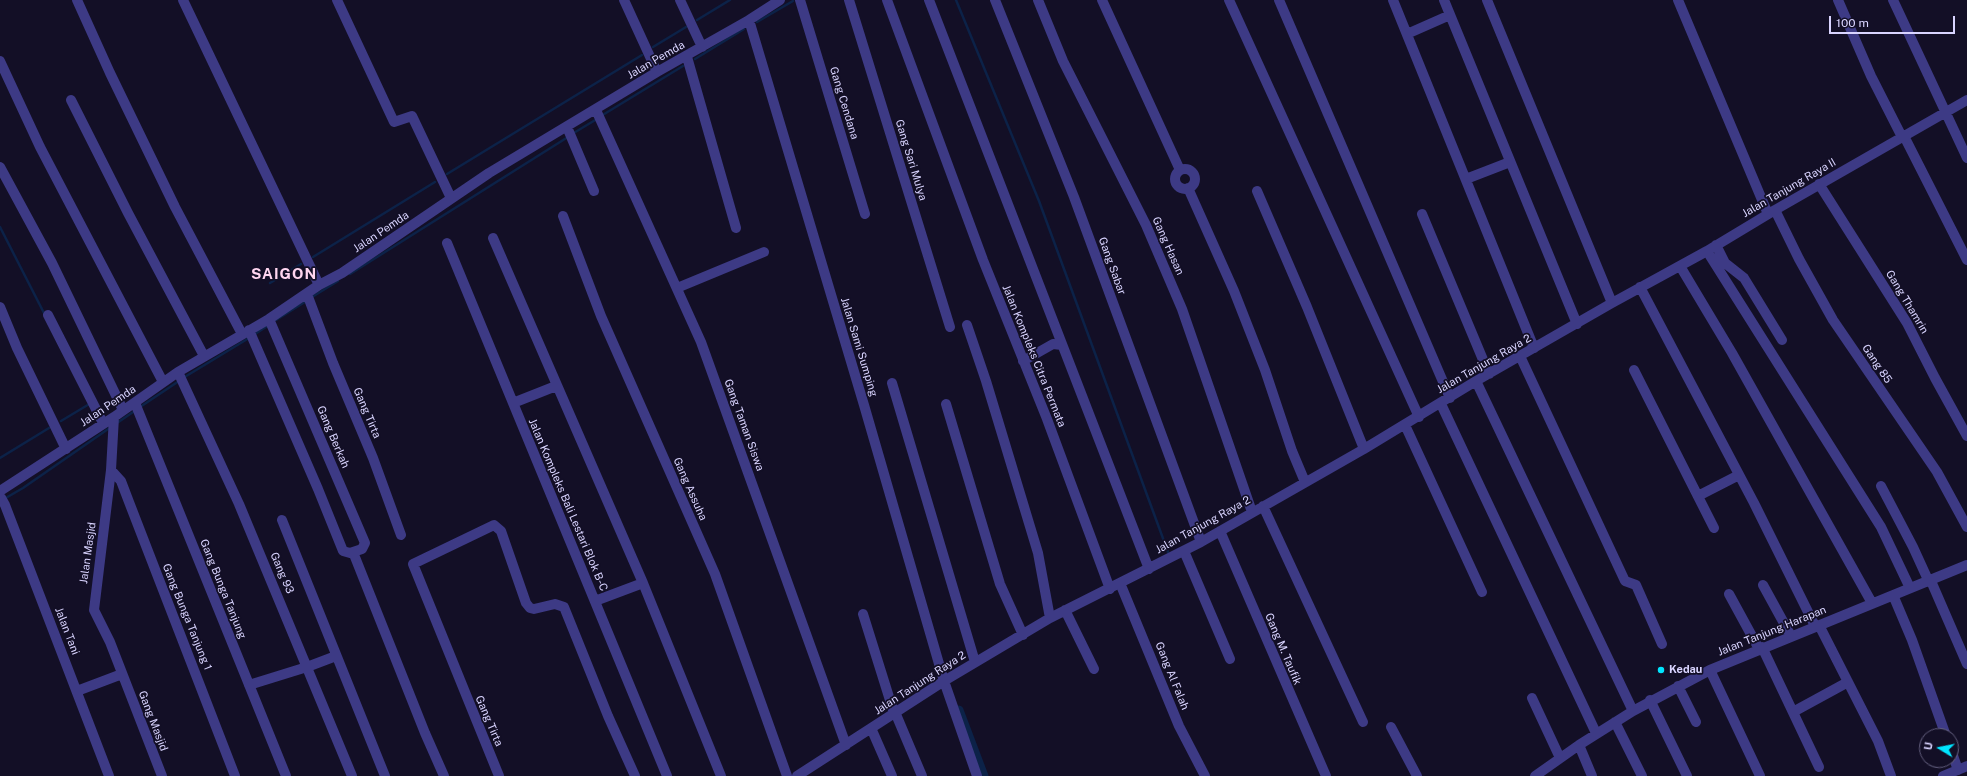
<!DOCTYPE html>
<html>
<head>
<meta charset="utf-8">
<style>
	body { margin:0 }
	#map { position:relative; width:1967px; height:776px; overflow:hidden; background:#130f26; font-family:"Public Sans",sans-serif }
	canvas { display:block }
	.north { position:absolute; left:1919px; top:728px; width:40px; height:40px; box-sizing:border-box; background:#130f26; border:1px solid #625e7d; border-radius:50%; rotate:280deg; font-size:11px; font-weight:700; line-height:16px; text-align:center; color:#d9d4ff }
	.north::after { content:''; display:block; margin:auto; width:14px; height:18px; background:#00e5ff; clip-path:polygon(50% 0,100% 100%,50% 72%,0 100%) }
	.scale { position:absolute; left:1829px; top:16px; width:126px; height:18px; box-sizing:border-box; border:2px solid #d9d4ff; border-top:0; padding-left:5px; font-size:12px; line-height:14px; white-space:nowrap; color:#d9d4ff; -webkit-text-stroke:3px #130f26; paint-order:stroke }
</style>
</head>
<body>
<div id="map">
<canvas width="1967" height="776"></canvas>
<div class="north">U</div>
<div class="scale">100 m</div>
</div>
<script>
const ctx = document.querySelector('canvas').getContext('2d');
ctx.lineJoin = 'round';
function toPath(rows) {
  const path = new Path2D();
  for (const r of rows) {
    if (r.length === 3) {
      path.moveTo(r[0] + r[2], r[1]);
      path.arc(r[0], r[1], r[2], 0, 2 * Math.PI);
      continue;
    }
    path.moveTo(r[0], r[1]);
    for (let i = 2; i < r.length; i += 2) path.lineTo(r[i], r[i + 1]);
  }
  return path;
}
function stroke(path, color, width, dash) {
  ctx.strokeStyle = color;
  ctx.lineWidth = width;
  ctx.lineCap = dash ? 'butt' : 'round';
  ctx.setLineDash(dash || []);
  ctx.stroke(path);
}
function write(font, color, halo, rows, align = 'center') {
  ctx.font = font + ' "Public Sans",sans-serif';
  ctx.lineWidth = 3.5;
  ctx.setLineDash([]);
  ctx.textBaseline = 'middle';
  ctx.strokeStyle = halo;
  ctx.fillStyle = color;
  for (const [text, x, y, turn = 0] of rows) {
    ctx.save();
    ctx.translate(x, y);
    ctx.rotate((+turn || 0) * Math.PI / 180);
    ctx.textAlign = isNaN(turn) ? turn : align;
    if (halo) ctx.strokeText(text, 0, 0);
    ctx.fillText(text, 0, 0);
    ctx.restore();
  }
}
stroke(toPath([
	[956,0,1039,201,1168,552],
	[697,20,730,0],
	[757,22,793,1],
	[653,47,686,27],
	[695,59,744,29],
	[601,116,683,66],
	[572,134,597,119],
	[447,174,642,55],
	[0,227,45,315],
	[313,257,435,182],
	[350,274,568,137],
	[270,283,301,264],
	[312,297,338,281],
	[276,320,308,300],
	[255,334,269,325],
	[183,378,249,338],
	[140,407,179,381],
	[61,421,91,403],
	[117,423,136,410],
	[0,458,49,428],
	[4,499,23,488,111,427]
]), '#0c2248', 2.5);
stroke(toPath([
	[959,710,984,776]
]), '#0c2248', 9);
stroke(toPath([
	[77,0,110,73,175,207,242,334],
	[183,0,319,285],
	[337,0,394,122,412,116,451,198],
	[624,0,657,72],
	[680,0,702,47],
	[800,0,865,214],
	[849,0,950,327],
	[887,0,983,260,1047,419,1110,589],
	[929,0,1149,569],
	[995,0,1074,197,1201,542],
	[1038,0,1063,61,1146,225,1182,309,1252,512],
	[1102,0,1180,170],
	[1229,0,1419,417],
	[1279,0,1450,398],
	[1393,0,1534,348],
	[1444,0,1577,324],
	[1487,0,1612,303],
	[1678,0,1768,214],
	[1838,0,1871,76,1902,137],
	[1893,0,1967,158],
	[749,20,864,405,944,681,977,776],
	[1407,34,1450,15],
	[687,57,736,228],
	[0,61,40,147,163,382],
	[71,100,128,213,204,356],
	[596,110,701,342,846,745],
	[567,127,594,191],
	[1904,136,1967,260],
	[0,167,52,263,123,410],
	[1185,179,10],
	[1466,179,1510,162],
	[1819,184,1907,323,1935,378,1967,436],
	[1188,188,1234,291,1265,370,1292,451,1305,482],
	[1257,191,1307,307,1364,449],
	[1775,210,1799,259,1833,320,1937,472,1967,527],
	[1422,214,1489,374],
	[563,216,601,316,715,574,787,776],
	[493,238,643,583,721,776],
	[447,243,667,776],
	[1716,245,1725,263,1744,278,1782,340],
	[1707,251,1881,527,1910,588],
	[1680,266,1732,353,1872,603],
	[1640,287,1754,503,1815,626],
	[677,288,764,252],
	[307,294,333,363,373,458,401,535],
	[0,307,17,348,66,449],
	[48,315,103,423],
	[967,325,986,381,1038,553,1050,618],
	[249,330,318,489,343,551,350,553,362,549,365,543,269,319],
	[1520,356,1625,581,1636,585,1662,644],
	[1023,361,1053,344,1062,345],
	[1634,370,1714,528],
	[178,372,239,504,352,776],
	[1476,381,1633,711],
	[892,383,975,662],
	[135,403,286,776],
	[513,403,556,386],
	[946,404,1000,584,1023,635],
	[1441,404,1596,733],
	[114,417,111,470,94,610,110,642,162,776],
	[1405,425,1482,592],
	[111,470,121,481,129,502,235,776],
	[1881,486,1913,547,1929,582],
	[0,491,114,417,178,372,269,319,319,285,342,273,489,173,657,72,749,20,780,0],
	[0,496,5,505,109,776],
	[1698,496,1739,475],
	[1263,506,1363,722],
	[282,520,385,776],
	[1220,531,1326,776],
	[1184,551,1230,659],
	[353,552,425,733,444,776],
	[1931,581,1967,664],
	[1120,583,1179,726,1205,776],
	[1763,585,1791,636],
	[1729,594,1759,649],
	[1893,595,1912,640,1946,736],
	[595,601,643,583],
	[1065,610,1094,669],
	[863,614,894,713],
	[1819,625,1878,741,1891,776],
	[1762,647,1819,767],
	[1710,670,1760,776],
	[249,685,307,667,336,656],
	[1678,686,1696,722],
	[77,691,122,674],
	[1532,698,1560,758],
	[1650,700,1687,776],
	[895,712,922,776],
	[1793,712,1848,682],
	[1615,722,1642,776],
	[1391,727,1417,776],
	[871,728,892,776],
	[1579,745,1592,776],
	[1951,750,1958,770],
	[499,776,413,564,494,525,501,531,526,603,530,608,534,609,555,604,564,607,608,716,635,776],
	[797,776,944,681,1050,618,1201,542,1364,449,1476,381,1612,303,1707,251,1775,210,1967,100],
	[1535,776,1579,745,1633,711,1710,670,1967,565],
	[1943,776,1967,766]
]), '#3d3a85', 10);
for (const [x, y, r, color] of [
	[1661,670,4,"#00e5ff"]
]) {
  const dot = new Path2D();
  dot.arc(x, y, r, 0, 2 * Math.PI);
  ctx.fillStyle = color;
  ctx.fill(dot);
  stroke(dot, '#130f26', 1.5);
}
write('11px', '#d9d4ff', '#130f26', [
	["Jalan Pemda",656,60,-30],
	["Gang Cendana",844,103,73],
	["Gang Sari Mulya",911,160,73],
	["Jalan Tanjung Raya II",1789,188,-30],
	["Jalan Pemda",381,232,-34],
	["Gang Hasan",1168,246,66],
	["Gang Sabar",1112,266,70],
	["Gang Thamrin",1907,302,59],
	["Jalan Sami Sumping",859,347,73],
	["Jalan Kompleks Citra Permata",1034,356,68],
	["Jalan Tanjung Raya 2",1484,364,-30],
	["Gang 85",1877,364,56],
	["Jalan Pemda",108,406,-34],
	["Gang Tirta",367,413,67],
	["Gang Taman Siswa",744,425,70],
	["Gang Berkah",333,437,67],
	["Gang Assuha",690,489,66],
	["Jalan Kompleks Bali Lestari Blok B-C",568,505,67],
	["Jalan Tanjung Raya 2",1203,525,-29],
	["Jalan Masjid",88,553,-82],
	["Gang 93",282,573,67],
	["Gang Bunga Tanjung",223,589,68],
	["Gang Bunga Tanjung 1",187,617,68],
	["Jalan Tani",67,631,69],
	["Jalan Tanjung Harapan",1772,631,-22],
	["Gang M. Taufik",1283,649,67],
	["Gang Al Falah",1172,676,68],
	["Jalan Tanjung Raya 2",920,683,-33],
	["Gang Masjid",153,721,69],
	["Gang Tirta",489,721,67]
]);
write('bold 11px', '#d9d4ff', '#130f26', [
	["Kedau",1669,670]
], 'left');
ctx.letterSpacing = '1px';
write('bold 15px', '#ffd6f0', '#130f26', [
	["SAIGON",284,274]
]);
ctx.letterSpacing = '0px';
</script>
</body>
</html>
